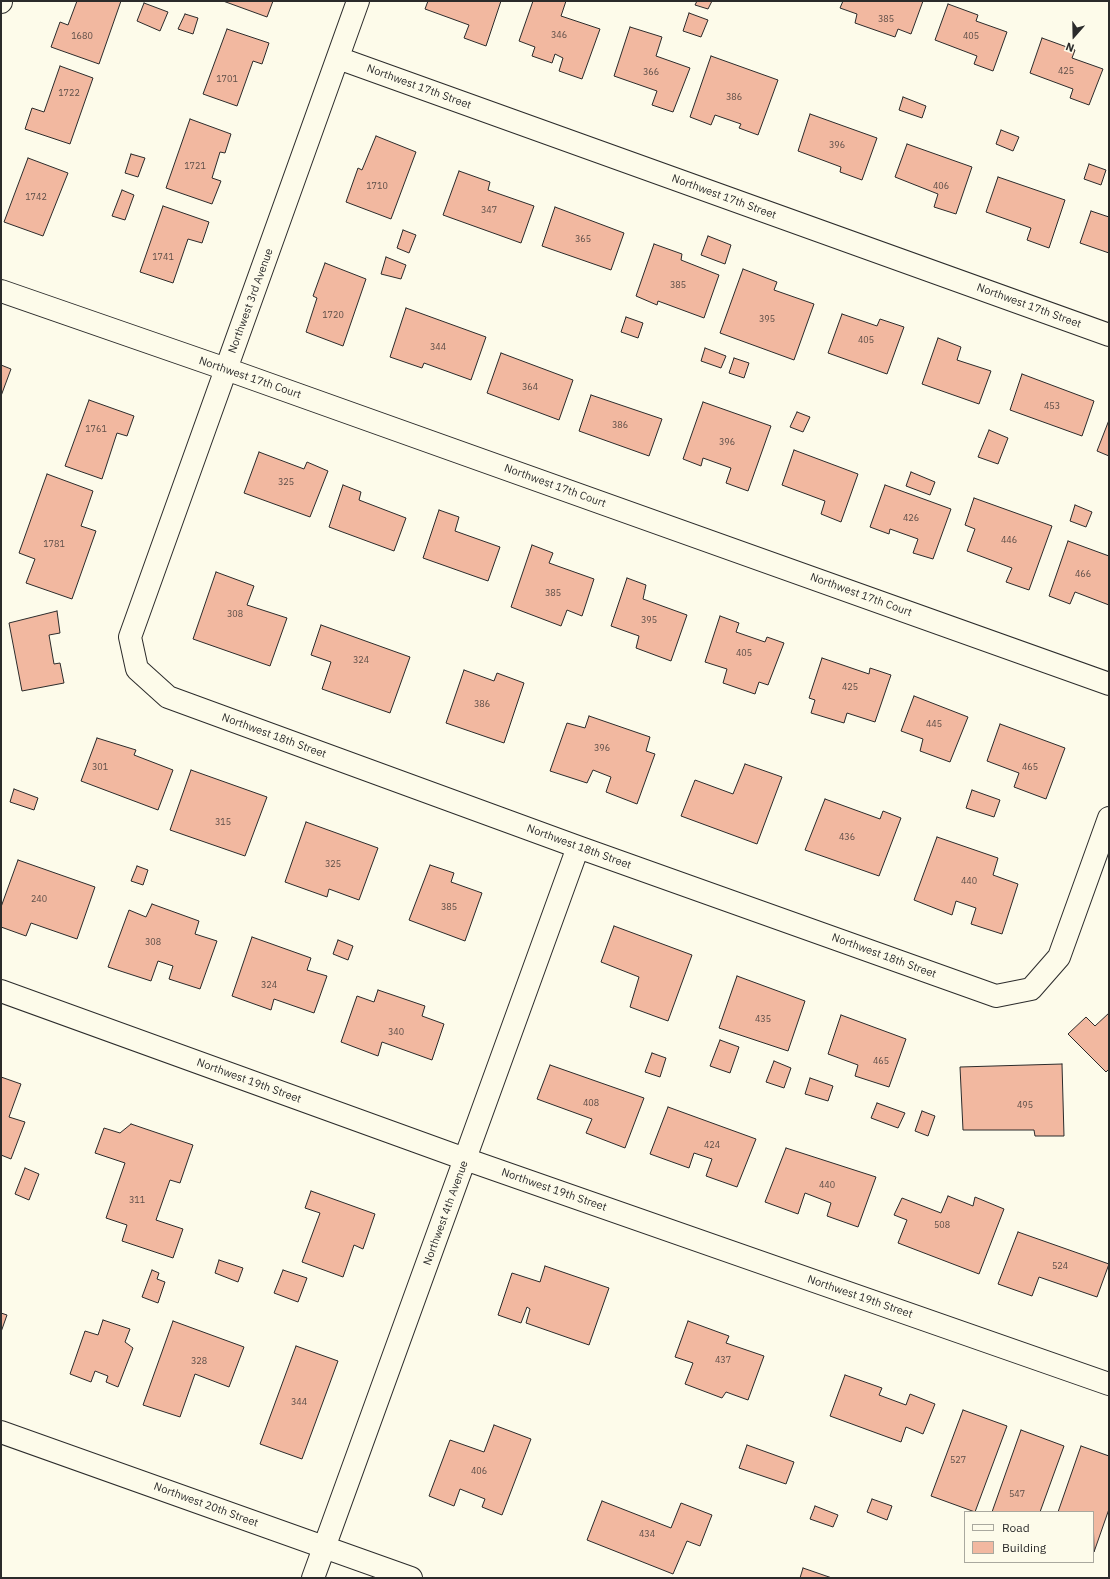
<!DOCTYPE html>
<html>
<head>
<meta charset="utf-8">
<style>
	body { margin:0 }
	#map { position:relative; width:1110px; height:1579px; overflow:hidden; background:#fdfbea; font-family:"IBM Plex Sans",sans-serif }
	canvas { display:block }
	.frame { position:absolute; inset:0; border:2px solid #2b2b2b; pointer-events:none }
	.legend { position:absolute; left:964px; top:1511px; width:130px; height:52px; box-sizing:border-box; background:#fdfbea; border:1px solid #a9a89e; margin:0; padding:5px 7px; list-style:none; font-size:12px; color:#2b2b2b }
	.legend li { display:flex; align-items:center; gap:8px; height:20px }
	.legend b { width:20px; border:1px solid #a9a89e }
	.north { position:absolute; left:1054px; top:16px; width:40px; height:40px; -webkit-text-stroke:3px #fdfbea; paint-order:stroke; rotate:200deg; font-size:11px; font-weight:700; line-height:16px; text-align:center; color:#2b2b2b }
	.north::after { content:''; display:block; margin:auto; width:14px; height:18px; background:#2b2b2b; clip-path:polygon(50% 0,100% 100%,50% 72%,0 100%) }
</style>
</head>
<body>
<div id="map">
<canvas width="1110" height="1579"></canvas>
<div class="frame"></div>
<ul class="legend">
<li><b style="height:5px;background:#fdfbea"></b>Road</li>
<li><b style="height:11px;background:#f2b8a0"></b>Building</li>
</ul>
<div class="north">N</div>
</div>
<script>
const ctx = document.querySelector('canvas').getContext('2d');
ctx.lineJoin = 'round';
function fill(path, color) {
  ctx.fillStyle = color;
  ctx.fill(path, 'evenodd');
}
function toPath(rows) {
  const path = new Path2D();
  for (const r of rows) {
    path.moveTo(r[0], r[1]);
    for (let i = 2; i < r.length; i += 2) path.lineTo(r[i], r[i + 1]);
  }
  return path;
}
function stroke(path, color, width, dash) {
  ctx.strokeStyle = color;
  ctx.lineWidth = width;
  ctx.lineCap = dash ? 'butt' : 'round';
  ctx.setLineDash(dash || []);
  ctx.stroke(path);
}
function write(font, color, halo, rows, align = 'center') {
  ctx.font = font + ' "IBM Plex Sans",sans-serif';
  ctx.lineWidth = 3;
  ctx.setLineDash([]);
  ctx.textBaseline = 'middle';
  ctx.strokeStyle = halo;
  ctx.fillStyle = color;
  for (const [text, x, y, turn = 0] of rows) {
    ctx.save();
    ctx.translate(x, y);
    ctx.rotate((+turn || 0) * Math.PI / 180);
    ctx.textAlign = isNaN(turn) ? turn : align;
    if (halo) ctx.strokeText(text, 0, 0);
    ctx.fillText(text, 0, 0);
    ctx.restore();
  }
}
const building = toPath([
	[77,1,121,1,99,64,51,47,60,22,68,25,77,1],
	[223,1,273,1,267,17,223,1],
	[428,1,501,1,486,46,464,38,469,25,425,9,428,1],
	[533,1,566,1,561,16,600,29,582,79,559,71,563,58,555,54,552,63,532,56,535,47,519,41,533,1],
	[697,1,712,1,708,9,695,5,697,1],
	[843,1,923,1,911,34,898,29,895,37,855,23,857,14,840,8,843,1],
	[144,3,168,12,160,31,137,21,144,3],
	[948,4,978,15,976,21,1007,32,993,71,974,64,977,56,935,40,948,4],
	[689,13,708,20,701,37,683,31,689,13],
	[185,14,198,18,193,34,178,29,185,14],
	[630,27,662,37,656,56,690,68,673,112,652,105,657,91,614,76,630,27],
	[227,29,269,43,262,64,253,61,237,106,203,94,227,29],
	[1042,38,1075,50,1072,58,1103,69,1089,105,1070,98,1073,89,1030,73,1042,38],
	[711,56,778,80,758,135,739,128,741,124,715,115,711,125,690,117,711,56],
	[60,66,93,78,70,144,25,129,32,108,44,112,60,66],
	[903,97,926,106,922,118,899,110,903,97],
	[810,114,877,138,862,180,840,172,841,167,798,151,810,114],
	[190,119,231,134,225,153,220,152,212,178,221,181,212,204,166,188,190,119],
	[1001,130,1019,137,1013,151,996,144,1001,130],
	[376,136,416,152,391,219,346,202,358,168,362,170,376,136],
	[907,144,972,167,956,214,934,207,938,194,895,177,907,144],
	[131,154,145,158,138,177,125,173,131,154],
	[28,158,68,173,43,236,4,222,28,158],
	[1089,164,1106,170,1101,185,1084,179,1089,164],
	[459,171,490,182,488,190,534,206,521,243,443,215,459,171],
	[998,177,1065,200,1049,248,1027,240,1031,228,986,212,998,177],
	[122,190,134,195,125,220,112,216,122,190],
	[163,206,209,222,202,243,188,239,173,283,140,272,163,206],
	[555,207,624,233,611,270,542,246,555,207],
	[1091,211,1109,217,1109,253,1080,243,1091,211],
	[403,230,416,235,409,253,397,248,403,230],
	[708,236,731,245,725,264,701,255,708,236],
	[654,244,682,254,681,260,719,275,704,318,658,301,657,305,636,296,654,244],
	[386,257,406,265,401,279,381,274,386,257],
	[325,263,366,279,343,346,306,332,317,298,313,296,325,263],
	[743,269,777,282,774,290,814,304,794,360,720,333,743,269],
	[406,308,486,337,471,380,424,363,422,368,390,357,406,308],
	[842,314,877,326,880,319,904,327,887,374,828,353,842,314],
	[626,317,643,323,638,338,621,332,626,317],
	[938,338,961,347,957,360,991,371,979,404,922,384,938,338],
	[705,348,726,356,721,368,701,361,705,348],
	[501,353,573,380,559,420,487,393,501,353],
	[734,358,749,363,744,378,729,373,734,358],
	[1,365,11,369,1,396,1,365],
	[1022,374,1094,401,1082,436,1010,410,1022,374],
	[591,395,662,419,649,456,579,431,591,395],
	[89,400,134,416,127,436,117,433,102,479,65,466,89,400],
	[703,402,771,426,748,491,726,483,731,468,703,458,701,466,683,459,703,402],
	[797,412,810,417,803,432,790,427,797,412],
	[1109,420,1109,456,1097,451,1109,420],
	[989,430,1008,438,998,464,978,457,989,430],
	[794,450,858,474,841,522,821,514,825,501,782,485,794,450],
	[259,452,304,469,307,462,328,471,310,517,244,493,259,452],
	[911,472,935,482,930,495,906,486,911,472],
	[47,474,93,491,81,526,96,531,72,599,26,583,35,559,19,553,47,474],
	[343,485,361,492,359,500,406,518,394,551,329,527,343,485],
	[885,485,951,509,933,559,913,553,918,539,890,529,889,534,870,527,885,485],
	[974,498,1052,526,1029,590,1006,582,1012,568,967,551,975,529,965,525,974,498],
	[1075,505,1092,512,1086,527,1070,521,1075,505],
	[439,510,459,517,455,531,500,547,488,581,423,558,439,510],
	[1068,541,1109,556,1109,605,1075,592,1070,604,1049,596,1068,541],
	[532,545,553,553,549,563,594,579,582,616,567,610,561,626,511,607,532,545],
	[216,572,254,586,247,605,287,618,270,666,193,639,216,572],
	[627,578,646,585,643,599,687,615,671,661,636,648,639,636,611,626,627,578],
	[57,611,60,633,49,635,54,664,60,663,64,683,22,691,9,623,57,611],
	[720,616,739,623,736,632,765,642,767,637,784,643,768,685,759,682,755,694,723,683,727,669,705,662,720,616],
	[321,625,410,657,390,713,322,689,331,662,311,655,321,625],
	[822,658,869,674,870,668,891,675,875,722,847,713,844,723,811,713,815,700,809,698,822,658],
	[464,670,494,681,497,673,524,683,504,743,446,723,464,670],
	[914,696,968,717,950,762,920,751,923,739,901,731,914,696],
	[589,716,650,737,646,751,655,754,637,804,606,792,611,777,593,770,587,783,550,771,567,723,585,728,589,716],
	[1000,724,1065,748,1046,799,1014,787,1019,773,987,761,1000,724],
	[97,738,136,750,134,755,173,770,158,810,81,781,97,738],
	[745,764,782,777,757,844,681,816,695,780,733,794,745,764],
	[191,770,267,797,245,856,170,830,191,770],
	[14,789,38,798,34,810,10,802,14,789],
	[972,790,1000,800,994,817,966,808,972,790],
	[825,799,880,819,883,811,901,818,879,876,805,850,825,799],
	[306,822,378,848,359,900,329,889,327,897,285,882,306,822],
	[937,837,998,858,993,875,1018,884,1002,934,971,924,976,908,956,901,952,915,914,900,937,837],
	[18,860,95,887,77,939,31,923,26,936,1,927,1,907,18,860],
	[430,865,454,873,451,882,482,893,465,941,409,920,430,865],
	[137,866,148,870,143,885,131,881,137,866],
	[152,904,199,921,195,934,217,941,200,989,169,979,173,966,158,961,151,981,108,967,129,910,146,917,152,904],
	[614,926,692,955,668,1021,630,1007,639,977,601,962,614,926],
	[252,937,311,958,307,970,327,976,314,1013,274,999,271,1010,232,996,252,937],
	[338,940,353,946,348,960,333,954,338,940],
	[737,976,805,1001,788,1051,719,1028,737,976],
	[378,990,425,1006,422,1016,444,1024,432,1060,382,1042,378,1056,341,1042,357,996,374,1002,378,990],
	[1109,1013,1109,1069,1106,1072,1068,1034,1086,1017,1095,1026,1109,1013],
	[841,1015,906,1039,889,1087,855,1076,858,1065,828,1054,841,1015],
	[720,1040,739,1047,730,1073,710,1066,720,1040],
	[652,1053,666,1058,660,1077,645,1072,652,1053],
	[774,1061,791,1068,784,1088,766,1082,774,1061],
	[1062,1064,1064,1136,1035,1136,1034,1130,963,1130,960,1067,1062,1064],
	[550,1065,644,1098,625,1148,586,1133,592,1119,537,1099,550,1065],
	[1,1077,21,1084,9,1117,25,1122,11,1159,1,1155,1,1077],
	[810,1078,833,1086,828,1101,805,1094,810,1078],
	[877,1103,905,1113,898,1128,871,1118,877,1103],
	[668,1107,756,1139,737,1187,706,1176,712,1159,694,1153,689,1168,650,1154,668,1107],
	[922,1111,935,1116,928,1136,915,1131,922,1111],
	[131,1124,193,1145,180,1183,170,1180,156,1220,183,1229,173,1258,122,1241,127,1225,106,1218,125,1163,95,1153,104,1128,120,1133,131,1124],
	[786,1148,876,1177,858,1227,827,1216,831,1203,805,1193,798,1214,765,1202,786,1148],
	[25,1168,39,1174,29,1200,15,1194,25,1168],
	[311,1191,375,1214,363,1249,354,1245,343,1277,302,1262,320,1213,305,1208,311,1191],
	[948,1196,973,1206,975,1197,1004,1209,979,1274,898,1243,907,1220,894,1215,902,1198,941,1213,948,1196],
	[1018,1232,1109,1264,1097,1297,1039,1277,1032,1296,998,1284,1018,1232],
	[219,1260,243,1268,238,1282,215,1273,219,1260],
	[545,1266,609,1288,589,1345,526,1323,530,1309,527,1307,521,1323,498,1315,512,1273,540,1282,545,1266],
	[152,1270,159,1273,157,1279,165,1282,158,1303,142,1297,152,1270],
	[283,1270,307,1278,298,1302,274,1293,283,1270],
	[1,1313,7,1315,1,1332,1,1313],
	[103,1320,130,1329,125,1342,133,1348,118,1387,106,1382,108,1376,95,1371,91,1382,70,1374,85,1331,98,1335,103,1320],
	[173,1321,244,1347,229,1387,195,1374,180,1417,143,1405,173,1321],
	[688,1321,729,1336,726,1343,764,1356,748,1400,726,1392,722,1398,685,1384,693,1363,675,1357,688,1321],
	[296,1346,338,1361,302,1459,260,1444,296,1346],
	[845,1375,882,1388,879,1395,906,1405,910,1394,935,1404,923,1434,906,1427,901,1442,830,1416,845,1375],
	[963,1410,1007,1426,975,1512,931,1496,963,1410],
	[494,1425,531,1439,502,1515,482,1507,485,1499,460,1489,454,1506,429,1496,450,1440,484,1452,494,1425],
	[1021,1430,1064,1446,1040,1512,992,1512,1021,1430],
	[747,1445,794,1462,786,1484,739,1468,747,1445],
	[1081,1446,1109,1456,1109,1509,1094,1552,1093,1512,1058,1512,1081,1446],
	[872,1499,892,1506,887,1520,867,1512,872,1499],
	[602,1501,671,1528,681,1503,712,1515,700,1546,687,1541,673,1574,587,1540,602,1501],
	[815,1506,838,1515,833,1527,810,1519,815,1506],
	[803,1568,832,1578,800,1578,803,1568]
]);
fill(building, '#f2b8a0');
stroke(building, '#2b2b2b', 1);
const minor = toPath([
	[358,1,130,637,137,669,168,697,578,847,996,996,1031,989,1059,957,1109,818],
	[1,2,1,1],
	[338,58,1109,335],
	[1,291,226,369,1109,684],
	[1,991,465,1159,1109,1384],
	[1,1432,411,1578],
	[313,1578,578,847]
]);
stroke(minor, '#2b2b2b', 24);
stroke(minor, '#fdfbea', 22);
write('9px', '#5d4e48', null, [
	["385",886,19],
	["346",559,35],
	["1680",82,36],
	["405",971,36],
	["425",1066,71],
	["366",651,72],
	["1701",227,79],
	["1722",69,93],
	["386",734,97],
	["396",837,145],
	["1721",195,166],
	["1710",377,186],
	["406",941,186],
	["1742",36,197],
	["347",489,210],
	["365",583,239],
	["1741",163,257],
	["385",678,285],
	["1720",333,315],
	["395",767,319],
	["405",866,340],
	["344",438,347],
	["364",530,387],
	["453",1052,406],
	["386",620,425],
	["1761",96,429],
	["396",727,442],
	["325",286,482],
	["426",911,518],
	["446",1009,540],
	["1781",54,544],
	["466",1083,574],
	["385",553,593],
	["308",235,614],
	["395",649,620],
	["405",744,653],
	["324",361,660],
	["425",850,687],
	["386",482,704],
	["445",934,724],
	["396",602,748],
	["301",100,767],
	["465",1030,767],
	["315",223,822],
	["436",847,837],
	["325",333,864],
	["440",969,881],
	["240",39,899],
	["385",449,907],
	["308",153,942],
	["324",269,985],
	["435",763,1019],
	["340",396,1032],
	["465",881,1061],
	["408",591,1103],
	["495",1025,1105],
	["424",712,1145],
	["440",827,1185],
	["311",137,1200],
	["508",942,1225],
	["524",1060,1266],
	["437",723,1360],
	["328",199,1361],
	["344",299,1402],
	["527",958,1460],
	["406",479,1471],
	["547",1017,1494],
	["434",647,1534]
]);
write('11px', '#2b2b2b', '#fdfbea', [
	["Northwest 17th Street",419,87,20],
	["Northwest 17th Street",724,197,20],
	["Northwest 3rd Avenue",251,301,-70],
	["Northwest 17th Street",1029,306,20],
	["Northwest 17th Court",250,378,19],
	["Northwest 17th Court",555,486,20],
	["Northwest 17th Court",861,595,20],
	["Northwest 18th Street",274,736,20],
	["Northwest 18th Street",579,847,20],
	["Northwest 18th Street",884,956,20],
	["Northwest 19th Street",249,1081,20],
	["Northwest 19th Street",554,1190,19],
	["Northwest 4th Avenue",446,1213,-70],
	["Northwest 19th Street",860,1297,19],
	["Northwest 20th Street",206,1505,20]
]);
</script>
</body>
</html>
